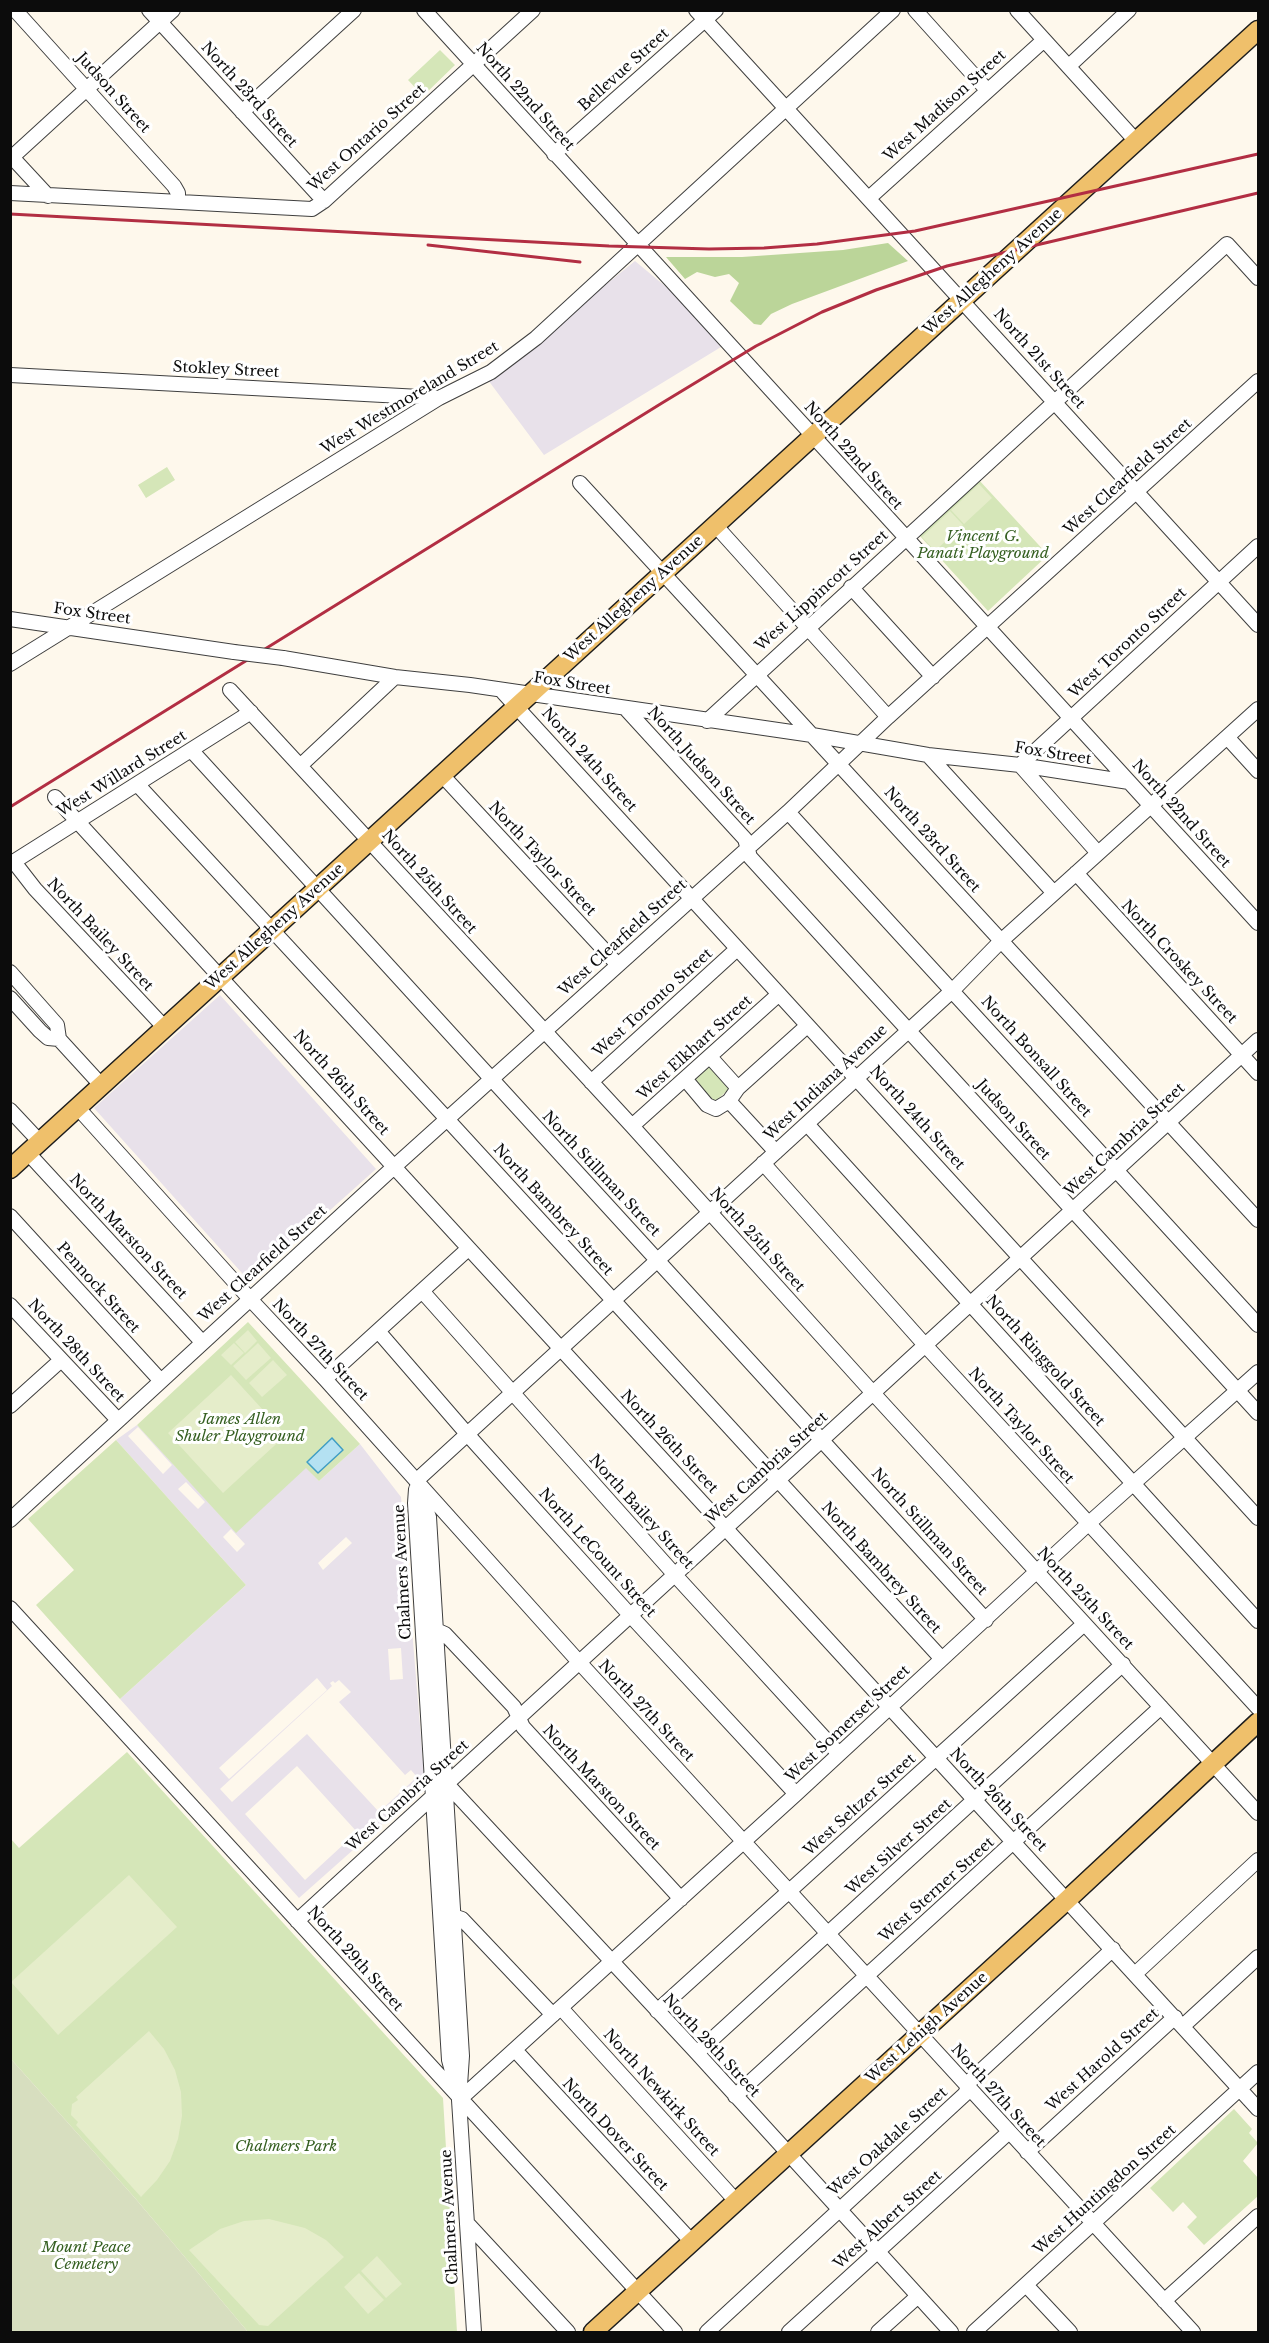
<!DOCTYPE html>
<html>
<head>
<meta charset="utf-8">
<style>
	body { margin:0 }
	#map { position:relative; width:1269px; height:2343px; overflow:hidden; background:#fef8ec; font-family:"Libre Baskerville",serif }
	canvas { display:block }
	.frame { position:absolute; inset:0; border:12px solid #0c0c0c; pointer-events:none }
</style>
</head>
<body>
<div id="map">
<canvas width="1269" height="2343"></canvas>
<div class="frame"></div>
</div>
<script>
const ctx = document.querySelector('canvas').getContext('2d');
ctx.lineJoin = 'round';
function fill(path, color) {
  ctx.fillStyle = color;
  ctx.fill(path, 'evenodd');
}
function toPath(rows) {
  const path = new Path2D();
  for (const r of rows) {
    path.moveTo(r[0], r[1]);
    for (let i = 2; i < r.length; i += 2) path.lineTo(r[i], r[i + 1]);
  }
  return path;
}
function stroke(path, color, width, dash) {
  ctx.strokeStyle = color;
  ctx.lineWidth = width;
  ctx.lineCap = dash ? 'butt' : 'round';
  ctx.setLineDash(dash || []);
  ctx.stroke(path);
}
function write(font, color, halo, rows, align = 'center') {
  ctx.font = font + ' "Libre Baskerville",serif';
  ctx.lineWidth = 6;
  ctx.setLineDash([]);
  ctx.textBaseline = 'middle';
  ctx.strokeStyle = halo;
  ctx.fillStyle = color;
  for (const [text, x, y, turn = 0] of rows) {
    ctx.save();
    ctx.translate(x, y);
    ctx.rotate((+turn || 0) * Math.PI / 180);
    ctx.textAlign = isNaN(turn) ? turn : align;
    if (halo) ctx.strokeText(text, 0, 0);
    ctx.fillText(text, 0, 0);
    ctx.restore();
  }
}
fill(toPath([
	[635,261,683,301,721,347,544,455,488,380],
	[220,995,376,1169,250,1282,94,1108],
	[137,1425,236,1532,306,1467,319,1481,360,1444,401,1497,425,1786,299,1898,120,1699,246,1585,116,1440],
	[138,1427,172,1465,163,1474,128,1436],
	[186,1482,205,1502,198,1509,178,1489],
	[231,1529,245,1544,237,1552,223,1537],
	[346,1537,352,1543,323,1570,318,1563],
	[401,1648,403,1679,390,1680,388,1649],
	[317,1678,327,1690,229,1779,219,1768],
	[339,1680,351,1692,339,1702,405,1775,411,1770,417,1777,379,1812,307,1734,232,1802,220,1789,332,1686,330,1683,333,1681,335,1683],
	[297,1766,357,1832,305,1880,245,1814]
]), '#e8e1ea');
fill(toPath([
	[440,50,455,65,423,96,408,80],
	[167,467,175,480,146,498,138,485],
	[979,480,1048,555,988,611,919,535],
	[710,1064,731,1087,718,1099,712,1102,691,1081],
	[248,1322,360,1444,319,1481,306,1468,236,1533,137,1425],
	[116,1440,246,1585,120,1699,36,1605,74,1570,28,1519],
	[127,1752,443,2098,457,2332,248,2332,135,2198,11,2059,11,1839,19,1848],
	[1234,2109,1252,2129,1249,2133,1258,2143,1243,2161,1258,2178,1258,2196,1204,2245,1187,2227,1197,2217,1183,2202,1173,2212,1150,2188]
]), '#d5e6b8');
fill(toPath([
	[888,243,908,261,792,304,771,314,761,325,754,324,730,301,739,283,729,274,715,277,697,272,685,279,666,257,742,257,843,250]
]), '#bbd599');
fill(toPath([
	[11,2059,135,2198,248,2332,11,2332]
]), '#d7debf');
fill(toPath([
	[979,484,992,498,964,524,951,510],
	[950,511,963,525,935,551,922,537],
	[248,1330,257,1341,245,1353,235,1342],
	[234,1343,244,1353,231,1365,221,1355],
	[258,1343,271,1358,246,1380,233,1366],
	[273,1360,287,1375,262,1397,249,1383],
	[231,1375,286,1435,223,1493,168,1433],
	[129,1875,177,1927,58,2035,11,1982],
	[149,2031,164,2049,175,2070,181,2092,182,2116,178,2139,170,2161,157,2180,141,2197,76,2125,78,2122,71,2115,72,2104,78,2100,76,2097],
	[269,2219,305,2228,326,2240,344,2257,268,2326,259,2325,189,2250,220,2229,244,2221],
	[377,2256,402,2284,386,2298,361,2271],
	[359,2273,384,2300,368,2314,344,2287]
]), '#e5edca');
const water = toPath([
	[332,1438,343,1450,318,1473,307,1462,332,1438]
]);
fill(water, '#b4e1f2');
stroke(water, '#409ec4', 1.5);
const minor = toPath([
	[15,10,174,186,178,193,178,202],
	[149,10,324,201],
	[424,10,1258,923],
	[696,10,1258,625],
	[915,10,987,90],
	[1017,10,1136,141],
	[1069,66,1129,10],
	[242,112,354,10],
	[554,154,716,10],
	[10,155,48,196],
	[10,159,173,10],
	[10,193,312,209,324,201,533,10],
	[869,198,1044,40],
	[10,375,439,398],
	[580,483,1258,1220],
	[716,526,888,717],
	[851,587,933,677],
	[10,619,234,652],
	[283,658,395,677,470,685,812,735,928,755,1020,765,1129,782],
	[10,664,439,398,491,372,536,338,893,10],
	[230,690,632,1126,873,1393,1258,1813],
	[501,690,1258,1518],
	[626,709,745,839,750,857,1258,1413],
	[707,721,1227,244,1258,278],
	[1227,737,1258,771],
	[191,750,986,1620],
	[928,755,1054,893],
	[300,766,395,677],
	[442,775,618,965],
	[137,784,447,1119,942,1659],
	[55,797,1258,2109],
	[788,812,1258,1325],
	[1098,853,1020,765,1258,546],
	[14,862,35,889,165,1028],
	[10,864,251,712],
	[1076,873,1258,1073],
	[10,972,57,1025,59,1039,102,1086],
	[10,998,40,1031,48,1038,59,1039],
	[711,1058,738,1088],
	[686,1080,707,1105,716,1109,729,1101,738,1088,807,1026],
	[591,1082,737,949],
	[729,1101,776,1152],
	[78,1108,250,1299,325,1379,579,1662,1193,2332],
	[10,1110,40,1142],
	[807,1124,1258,1621],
	[632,1126,779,994],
	[28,1153,202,1342],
	[763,1163,925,1345,1258,1708],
	[10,1216,161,1381],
	[422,1291,675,1575,839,1754],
	[10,1305,118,1420],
	[378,1331,468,1435,630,1615,796,1794],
	[325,1379,468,1249],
	[10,1406,60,1361],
	[416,1481,953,990,1001,941,1258,709],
	[416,1489,415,1503,449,2060,456,2086],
	[419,1489,429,1517,462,2056,459,2100,474,2332],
	[10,1520,395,1166,788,812,888,717,1258,381],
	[10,1608,675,2332],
	[429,1630,436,1630,445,1634,514,1707,523,1727,681,1899],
	[446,1783,697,2053,951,2332],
	[445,1916,453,1916,462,1919,553,2015],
	[297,1921,1258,1040],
	[1135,1974,1258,1860],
	[561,2008,736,2201],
	[657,2011,1084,1624],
	[1183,2026,1258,1957],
	[515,2050,692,2242],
	[697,2053,1123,1664],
	[735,2096,1161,1707],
	[459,2100,796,1794,1088,1524,1258,1372],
	[1027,2152,1175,2017],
	[467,2223,568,2332],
	[1026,2285,1070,2332],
	[1164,2301,1258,2216],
	[707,2332,965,2094,971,2080,1113,1949],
	[789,2332,1009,2132],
	[878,2332,917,2297],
	[974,2332,1258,2072]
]);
const major = toPath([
	[10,1169,1258,30],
	[593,2332,1067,1900,1258,1722]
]);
stroke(minor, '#3f3f3f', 16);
stroke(major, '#1d1d1d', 21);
stroke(minor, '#fff', 14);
stroke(major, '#efc06b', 18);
stroke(toPath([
	[10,214,609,246,709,249,764,248,817,244,915,231,1258,154],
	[428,245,580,262],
	[10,807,662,403,756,346,822,312,876,290,947,266,1258,193]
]), '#b22e43', 3);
const minorBridge = toPath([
	[234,652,283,658]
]);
stroke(minorBridge, '#3f3f3f', 16, []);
stroke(minorBridge, '#fff', 14);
write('15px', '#0c0c0c', '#fff', [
	["Bellevue Street",624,70,-42],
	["Judson Street",113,93,48],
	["North 23rd Street",249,95,48],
	["North 22nd Street",525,97,48],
	["West Madison Street",945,106,-42],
	["West Ontario Street",367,138,-42],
	["West Allegheny Avenue",993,272,-42],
	["North 21st Street",1039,359,48],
	["Stokley Street",226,370,3],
	["West Westmoreland Street",410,398,-31],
	["North 22nd Street",853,456,48],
	["West Clearfield Street",1128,477,-42],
	["West Lippincott Street",822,591,-42],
	["West Allegheny Avenue",634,599,-42],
	["Fox Street",92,614,8],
	["West Toronto Street",1128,643,-43],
	["Fox Street",572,684,9],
	["Fox Street",1053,754,9],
	["North 24th Street",589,760,48],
	["North Judson Street",701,766,48],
	["West Willard Street",122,774,-32],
	["North 22nd Street",1181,814,48],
	["North 23rd Street",932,840,48],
	["North Taylor Street",542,859,47],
	["North 25th Street",429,882,48],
	["West Allegheny Avenue",275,927,-42],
	["North Bailey Street",100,935,47],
	["West Clearfield Street",623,938,-42],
	["North Croskey Street",1179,962,47],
	["West Toronto Street",653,1003,-42],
	["West Elkhart Street",695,1048,-42],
	["North Bonsall Street",1036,1057,48],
	["North 26th Street",341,1083,48],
	["West Indiana Avenue",826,1083,-43],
	["North 24th Street",917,1118,48],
	["Judson Street",1013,1120,48],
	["West Cambria Street",1125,1140,-43],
	["North Stillman Street",601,1174,47],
	["North Bambrey Street",553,1210,48],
	["North Marston Street",128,1237,47],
	["North 25th Street",757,1240,48],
	["West Clearfield Street",263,1264,-42],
	["Pennock Street",98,1288,48],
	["North 27th Street",320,1350,47],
	["North 28th Street",76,1351,47],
	["North Ringgold Street",1045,1361,48],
	["North Taylor Street",1021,1426,48],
	["North 26th Street",669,1442,47],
	["West Cambria Street",767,1468,-42],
	["North Bailey Street",641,1512,48],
	["North Stillman Street",929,1532,48],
	["North LeCount Street",597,1553,48],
	["North Bambrey Street",881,1568,48],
	["Chalmers Avenue",403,1572,-93],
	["North 25th Street",1085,1599,47],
	["North 27th Street",646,1711,47],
	["West Somerset Street",848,1724,-43],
	["North Marston Street",601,1788,47],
	["West Cambria Street",408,1796,-42],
	["North 26th Street",998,1800,47],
	["West Seltzer Street",860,1805,-42],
	["West Silver Street",899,1847,-42],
	["West Sterner Street",937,1890,-42],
	["North 29th Street",355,1959,48],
	["West Lehigh Avenue",927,2028,-42],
	["North 28th Street",711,2046,47],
	["West Harold Street",1103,2060,-42],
	["North Newkirk Street",661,2093,48],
	["North 27th Street",998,2096,48],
	["North Dover Street",615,2135,47],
	["West Oakdale Street",888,2142,-42],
	["West Huntingdon Street",1105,2190,-42],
	["Chalmers Avenue",450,2217,-93],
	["West Albert Street",888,2220,-42]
]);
write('italic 15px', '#355f21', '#fff', [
	["Vincent G.",983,537],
	["Panati Playground",983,554],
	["James Allen",240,1420],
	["Shuler Playground",240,1437],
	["Chalmers Park",286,2147],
	["Mount Peace",86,2248],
	["Cemetery",86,2265]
]);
</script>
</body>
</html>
